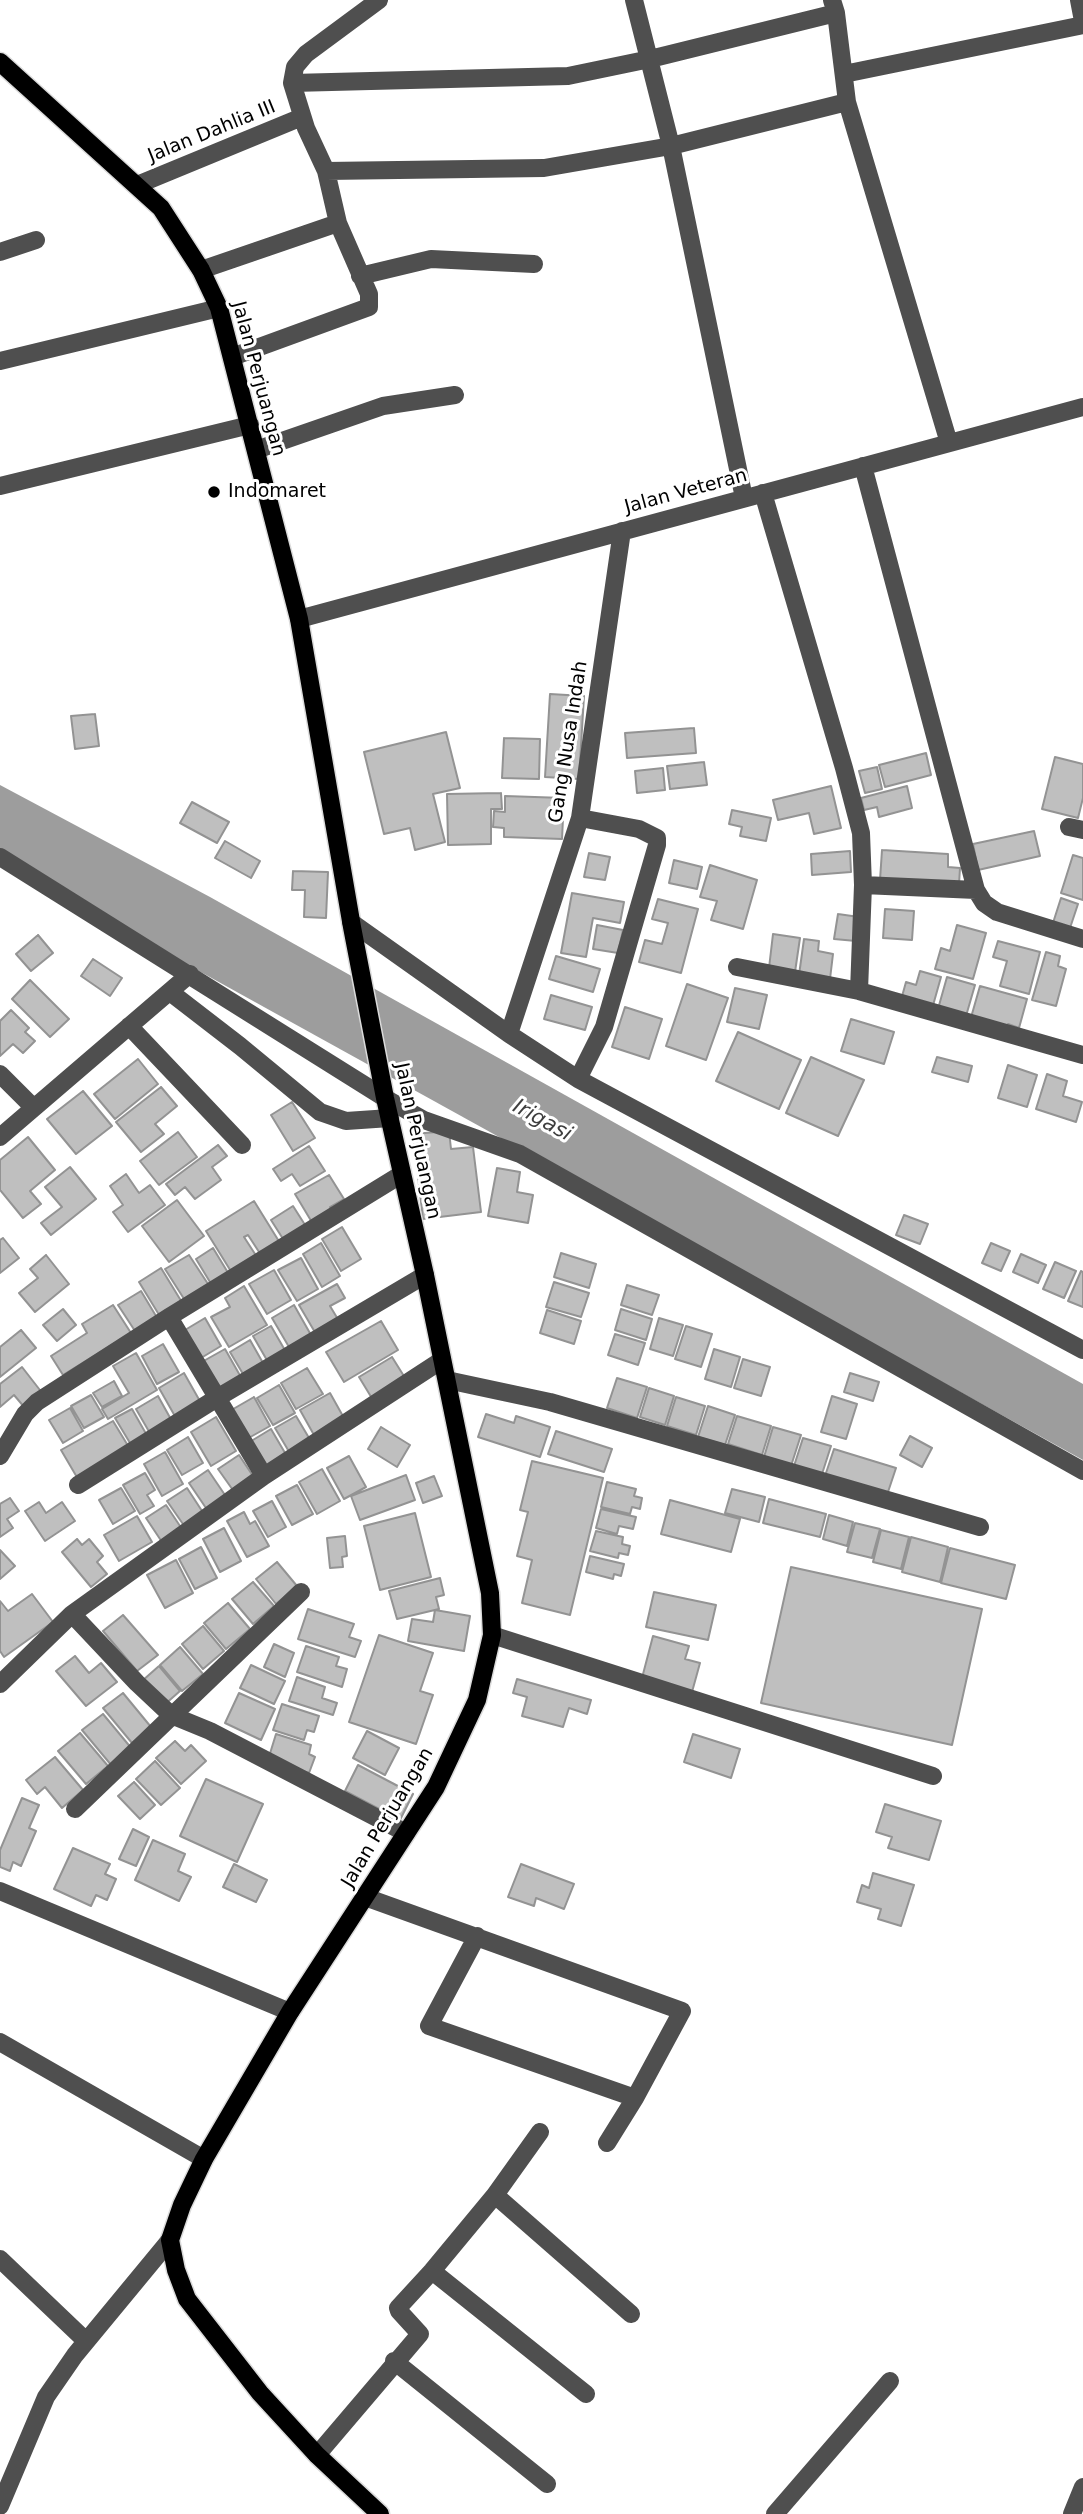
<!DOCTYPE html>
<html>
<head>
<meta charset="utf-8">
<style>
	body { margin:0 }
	canvas { display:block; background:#fff }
</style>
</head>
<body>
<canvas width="1083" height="2514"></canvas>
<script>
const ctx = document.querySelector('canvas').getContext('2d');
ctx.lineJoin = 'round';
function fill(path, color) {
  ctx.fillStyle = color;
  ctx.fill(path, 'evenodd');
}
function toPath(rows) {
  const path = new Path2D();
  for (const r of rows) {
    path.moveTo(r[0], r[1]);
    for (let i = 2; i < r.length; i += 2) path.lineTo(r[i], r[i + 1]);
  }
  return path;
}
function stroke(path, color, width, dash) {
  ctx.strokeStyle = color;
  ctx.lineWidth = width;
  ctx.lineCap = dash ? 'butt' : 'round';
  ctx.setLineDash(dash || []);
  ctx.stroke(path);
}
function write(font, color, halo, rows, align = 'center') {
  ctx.font = font + ' "DejaVu Sans",sans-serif';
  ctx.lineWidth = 6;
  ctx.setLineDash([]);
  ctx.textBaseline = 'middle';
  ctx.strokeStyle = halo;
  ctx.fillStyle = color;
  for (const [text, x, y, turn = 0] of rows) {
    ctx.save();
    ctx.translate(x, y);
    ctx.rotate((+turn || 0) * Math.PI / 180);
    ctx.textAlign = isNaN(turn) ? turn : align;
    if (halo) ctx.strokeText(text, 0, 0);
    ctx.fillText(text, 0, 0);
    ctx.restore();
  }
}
fill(toPath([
	[0,785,210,897,1083,1384,1083,1460,0,861]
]), '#9d9d9d');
const building = toPath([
	[550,694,584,696,579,779,545,777,550,694],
	[95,714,99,746,75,749,71,716,95,714],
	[694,728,696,753,627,758,625,733,694,728],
	[446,732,460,788,433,794,445,842,415,850,410,828,384,834,364,752,446,732],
	[504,738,540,739,539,779,502,778,504,738],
	[926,753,931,775,885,787,879,765,926,753],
	[1055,757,1083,764,1083,798,1078,818,1042,809,1055,757],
	[704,762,707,785,670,789,667,766,704,762],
	[877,767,882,789,865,793,859,771,877,767],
	[663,768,665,790,637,793,635,771,663,768],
	[831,786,841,828,814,834,809,813,778,820,773,800,831,786],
	[907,786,912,808,879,817,877,807,864,810,861,798,907,786],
	[501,793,502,809,491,809,491,844,448,845,447,794,501,793],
	[505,796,564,798,562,839,504,837,504,828,493,827,494,811,505,812,505,796],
	[192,802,229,822,217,843,180,823,192,802],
	[732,810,771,818,766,841,740,836,742,827,729,824,732,810],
	[1034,831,1040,856,978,870,973,844,1034,831],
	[225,841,260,861,251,878,215,858,225,841],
	[882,850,948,854,948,867,960,868,959,884,880,880,882,850],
	[850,851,851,872,812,875,811,854,850,851],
	[589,853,610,857,605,880,584,877,589,853],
	[1073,855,1083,858,1083,900,1061,893,1073,855],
	[674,860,702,867,697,889,669,883,674,860],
	[710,865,757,880,743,929,711,920,717,901,700,897,710,865],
	[293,871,328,872,326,918,304,917,305,890,292,890,293,871],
	[572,893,624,902,620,923,593,918,586,957,561,953,572,893],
	[1061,898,1078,904,1069,931,1052,926,1061,898],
	[658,899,698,909,681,973,639,962,645,940,662,944,668,923,652,919,658,899],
	[885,909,914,911,912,940,883,938,885,909],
	[838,914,859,917,856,941,834,939,838,914],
	[597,925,623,930,618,953,593,949,597,925],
	[957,925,986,933,973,979,935,969,941,948,950,951,957,925],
	[773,934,800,938,795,972,769,968,773,934],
	[38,935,53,953,31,971,16,954,38,935],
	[804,939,819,941,818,951,833,954,830,979,799,975,804,939],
	[998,941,1040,952,1029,994,1000,986,1007,961,993,957,998,941],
	[1046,952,1060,956,1058,966,1066,969,1056,1006,1032,1000,1046,952],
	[556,956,600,969,593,992,549,979,556,956],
	[93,959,122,978,110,996,81,976,93,959],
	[920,971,941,977,932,1009,901,1000,906,982,916,985,920,971],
	[947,977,975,985,966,1016,938,1009,947,977],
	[30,980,69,1019,50,1037,12,999,30,980],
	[687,984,728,998,706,1060,666,1046,687,984],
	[980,986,1027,999,1019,1028,1008,1024,1006,1031,970,1021,980,986],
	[735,988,767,995,759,1029,727,1022,735,988],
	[551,995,592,1007,585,1030,544,1019,551,995],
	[625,1007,662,1019,649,1059,612,1047,625,1007],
	[11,1010,29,1028,25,1032,35,1041,23,1053,13,1044,0,1056,0,1021,11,1010],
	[851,1019,894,1032,884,1064,841,1051,851,1019],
	[738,1032,801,1060,779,1109,716,1081,738,1032],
	[811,1057,864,1080,838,1136,786,1113,811,1057],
	[937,1057,972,1066,968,1082,932,1072,937,1057],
	[138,1059,158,1084,115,1119,94,1094,138,1059],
	[1008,1065,1037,1075,1027,1107,998,1098,1008,1065],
	[1047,1074,1067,1081,1063,1096,1082,1102,1076,1122,1036,1109,1047,1074],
	[161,1087,177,1106,155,1124,164,1134,141,1152,116,1122,161,1087],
	[83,1091,112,1126,76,1154,47,1119,83,1091],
	[292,1102,315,1138,293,1151,271,1115,292,1102],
	[449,1131,451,1149,473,1147,481,1212,423,1219,413,1134,449,1131],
	[178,1132,197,1157,159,1185,140,1161,178,1132],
	[28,1137,55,1170,30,1191,41,1204,23,1218,0,1190,0,1160,28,1137],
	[218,1145,227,1156,212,1167,221,1180,195,1199,185,1187,175,1195,166,1184,218,1145],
	[309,1146,325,1171,300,1186,292,1174,281,1181,273,1169,309,1146],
	[70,1167,96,1199,51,1235,41,1223,62,1207,45,1187,70,1167],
	[497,1168,520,1172,517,1192,533,1195,528,1223,488,1216,497,1168],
	[126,1174,139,1193,150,1185,165,1205,128,1232,113,1212,123,1205,110,1186,126,1174],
	[329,1175,344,1199,330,1207,333,1213,313,1224,295,1194,329,1175],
	[177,1200,204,1236,169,1262,142,1226,177,1200],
	[254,1201,280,1243,261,1255,248,1235,244,1237,257,1257,232,1273,206,1231,254,1201],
	[293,1206,307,1228,285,1242,271,1220,293,1206],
	[904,1215,928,1224,920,1244,896,1235,904,1215],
	[342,1227,361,1259,341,1271,322,1239,342,1227],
	[3,1238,19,1258,0,1273,0,1240,3,1238],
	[321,1243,340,1276,322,1287,303,1254,321,1243],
	[991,1243,1010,1251,1001,1271,982,1263,991,1243],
	[213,1248,230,1276,213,1287,196,1259,213,1248],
	[561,1253,596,1264,589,1288,554,1277,561,1253],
	[1021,1254,1046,1265,1038,1283,1013,1272,1021,1254],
	[46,1255,69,1284,35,1312,19,1293,38,1278,30,1269,46,1255],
	[189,1255,210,1287,186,1302,165,1269,189,1255],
	[301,1258,318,1289,297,1301,278,1270,301,1258],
	[1055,1262,1076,1271,1064,1298,1043,1289,1055,1262],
	[161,1268,183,1304,161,1318,139,1282,161,1268],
	[274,1270,291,1300,267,1314,249,1284,274,1270],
	[1081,1271,1083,1272,1083,1307,1068,1301,1081,1271],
	[554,1282,589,1293,581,1317,546,1307,554,1282],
	[337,1284,345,1298,330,1306,339,1321,316,1334,299,1305,337,1284],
	[627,1285,659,1295,652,1315,621,1305,627,1285],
	[244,1286,267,1325,229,1347,211,1317,230,1307,225,1298,244,1286],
	[141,1291,159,1321,137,1334,118,1305,141,1291],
	[113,1305,131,1333,63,1375,51,1356,87,1333,82,1324,113,1305],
	[294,1305,311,1335,289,1347,272,1318,294,1305],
	[63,1309,76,1325,57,1341,43,1325,63,1309],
	[621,1309,652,1319,646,1340,615,1330,621,1309],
	[547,1310,581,1321,574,1344,540,1333,547,1310],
	[205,1318,221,1346,201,1358,185,1330,205,1318],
	[659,1318,683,1325,673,1356,650,1349,659,1318],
	[381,1321,398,1350,344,1382,326,1352,381,1321],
	[271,1326,286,1352,268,1362,253,1336,271,1326],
	[686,1326,712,1334,701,1367,675,1359,686,1326],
	[21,1330,36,1348,0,1377,0,1347,21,1330],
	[615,1334,645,1343,638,1365,608,1355,615,1334],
	[250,1340,263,1363,243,1374,230,1352,250,1340],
	[163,1344,179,1372,157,1384,142,1356,163,1344],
	[225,1349,242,1379,217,1393,200,1363,225,1349],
	[714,1349,740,1357,731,1387,705,1379,714,1349],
	[136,1353,157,1390,108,1419,102,1409,129,1393,113,1366,136,1353],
	[392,1357,407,1381,373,1400,359,1377,392,1357],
	[743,1359,770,1367,761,1396,734,1388,743,1359],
	[22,1367,43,1394,25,1408,14,1395,0,1407,0,1384,22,1367],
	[307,1368,323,1394,296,1409,281,1383,307,1368],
	[184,1373,201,1403,176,1418,159,1388,184,1373],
	[850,1373,879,1382,873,1401,844,1392,850,1373],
	[617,1378,647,1387,637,1418,607,1408,617,1378],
	[114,1381,122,1396,102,1407,93,1393,114,1381],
	[279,1385,295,1413,273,1425,257,1398,279,1385],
	[649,1388,674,1396,665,1425,640,1417,649,1388],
	[330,1393,344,1418,314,1435,300,1410,330,1393],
	[91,1395,104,1417,84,1428,71,1406,91,1395],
	[158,1396,173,1423,151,1435,136,1409,158,1396],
	[832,1396,857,1404,846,1439,821,1432,832,1396],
	[254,1397,270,1426,245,1440,228,1412,254,1397],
	[676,1397,705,1406,696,1435,667,1426,676,1397],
	[708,1406,735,1415,725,1445,698,1437,708,1406],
	[70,1408,83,1431,63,1443,49,1420,70,1408],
	[132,1409,149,1439,133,1448,115,1418,132,1409],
	[486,1414,514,1423,516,1416,550,1427,540,1457,478,1437,486,1414],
	[296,1416,312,1443,291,1455,275,1428,296,1416],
	[737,1416,771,1426,762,1455,728,1444,737,1416],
	[216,1417,236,1451,211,1466,191,1432,216,1417],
	[113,1421,130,1449,78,1479,61,1450,113,1421],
	[381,1427,410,1445,397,1467,368,1449,381,1427],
	[773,1427,801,1435,791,1466,764,1457,773,1427],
	[271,1429,288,1458,264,1471,248,1443,271,1429],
	[556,1431,612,1449,604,1472,548,1454,556,1431],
	[910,1436,932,1448,922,1467,900,1455,910,1436],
	[188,1437,203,1463,182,1475,167,1450,188,1437],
	[803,1438,831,1446,822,1474,794,1466,803,1438],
	[834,1449,896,1468,887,1495,825,1476,834,1449],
	[165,1452,183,1484,162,1496,144,1464,165,1452],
	[239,1455,255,1479,235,1493,218,1469,239,1455],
	[349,1456,366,1487,344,1499,327,1468,349,1456],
	[532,1461,603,1478,570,1615,522,1603,532,1560,517,1556,528,1512,520,1510,532,1461],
	[322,1469,340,1501,317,1514,299,1482,322,1469],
	[208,1470,227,1498,208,1511,189,1483,208,1470],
	[145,1473,155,1490,147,1495,154,1506,140,1514,123,1485,145,1473],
	[406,1475,415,1500,360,1520,351,1496,406,1475],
	[434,1476,442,1496,423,1503,416,1483,434,1476],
	[607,1482,636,1489,634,1496,642,1498,640,1509,632,1507,630,1514,601,1507,607,1482],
	[297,1485,313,1514,292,1525,276,1496,297,1485],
	[121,1488,135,1511,113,1524,99,1500,121,1488],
	[187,1488,204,1514,185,1527,167,1501,187,1488],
	[732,1489,765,1497,759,1522,725,1513,732,1489],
	[10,1498,19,1511,7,1519,13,1528,0,1537,0,1504,10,1498],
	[769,1499,826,1514,820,1537,763,1523,769,1499],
	[670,1500,740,1519,731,1552,661,1534,670,1500],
	[272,1501,286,1527,268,1537,253,1511,272,1501],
	[39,1502,46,1513,62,1502,75,1521,45,1541,25,1511,39,1502],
	[166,1505,182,1529,162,1542,146,1518,166,1505],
	[601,1509,636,1517,633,1529,619,1526,617,1534,596,1528,601,1509],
	[244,1512,250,1524,255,1521,269,1546,247,1557,227,1521,244,1512],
	[415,1513,431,1577,380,1590,364,1526,415,1513],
	[829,1515,853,1522,847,1546,823,1539,829,1515],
	[137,1516,152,1542,119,1561,104,1535,137,1516],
	[855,1523,880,1529,872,1558,847,1552,855,1523],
	[224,1528,241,1561,220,1572,203,1539,224,1528],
	[881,1530,909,1537,901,1569,873,1562,881,1530],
	[596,1531,623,1537,622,1544,630,1546,628,1555,619,1553,618,1558,590,1551,596,1531],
	[345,1536,347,1556,342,1557,343,1567,330,1568,327,1538,345,1536],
	[911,1537,948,1547,940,1582,902,1572,911,1537],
	[77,1539,82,1545,89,1539,103,1556,97,1562,107,1574,91,1587,62,1552,77,1539],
	[201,1547,217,1578,195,1589,179,1559,201,1547],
	[950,1548,1015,1565,1006,1599,941,1583,950,1548],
	[0,1550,15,1566,0,1579,0,1550],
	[590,1556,624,1564,621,1576,614,1574,613,1579,586,1572,590,1556],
	[176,1560,193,1593,165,1608,147,1575,176,1560],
	[277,1562,297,1586,276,1604,256,1579,277,1562],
	[791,1567,982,1609,952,1745,761,1703,791,1567],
	[440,1578,444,1595,436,1597,439,1609,397,1619,389,1591,440,1578],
	[253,1582,274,1606,253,1624,232,1599,253,1582],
	[654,1592,716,1605,708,1640,646,1627,654,1592],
	[32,1594,53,1622,4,1657,0,1651,0,1601,8,1611,32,1594],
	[228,1603,250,1629,226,1649,204,1623,228,1603],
	[308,1609,354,1624,349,1637,361,1641,355,1657,298,1639,308,1609],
	[435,1610,470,1616,464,1651,408,1641,412,1619,433,1622,435,1610],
	[123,1615,158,1655,137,1671,103,1631,123,1615],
	[203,1626,224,1651,203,1669,182,1644,203,1626],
	[379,1635,433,1653,420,1691,433,1695,416,1744,349,1722,379,1635],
	[653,1636,689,1646,685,1659,700,1663,692,1692,642,1678,653,1636],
	[274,1644,294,1653,285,1677,264,1667,274,1644],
	[306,1646,339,1657,336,1666,347,1669,342,1687,297,1672,306,1646],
	[180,1647,203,1674,182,1691,160,1665,180,1647],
	[75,1656,89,1673,101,1663,117,1682,86,1706,56,1671,75,1656],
	[251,1665,285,1681,274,1704,240,1688,251,1665],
	[159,1666,180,1691,163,1706,142,1681,159,1666],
	[297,1677,325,1687,322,1698,337,1703,333,1715,289,1701,297,1677],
	[517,1679,591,1700,587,1714,569,1708,563,1727,522,1716,527,1697,513,1693,517,1679],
	[123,1693,151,1727,132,1743,103,1708,123,1693],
	[239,1693,275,1709,261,1740,225,1723,239,1693],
	[282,1704,319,1716,314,1732,307,1730,304,1740,273,1730,282,1704],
	[103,1714,132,1749,112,1766,82,1730,103,1714],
	[367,1731,399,1748,385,1775,353,1758,367,1731],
	[80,1733,108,1766,86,1784,58,1751,80,1733],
	[276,1734,311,1745,309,1754,315,1757,309,1773,268,1760,276,1734],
	[693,1734,740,1749,731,1778,684,1762,693,1734],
	[175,1741,185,1751,191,1745,206,1761,181,1784,156,1758,175,1741],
	[55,1757,83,1790,62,1808,45,1787,37,1794,26,1780,55,1757],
	[155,1761,180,1788,161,1805,136,1779,155,1761],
	[358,1765,413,1794,400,1820,345,1791,358,1765],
	[206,1779,263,1804,237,1862,180,1836,206,1779],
	[134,1782,155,1805,140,1819,118,1796,134,1782],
	[22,1798,39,1805,29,1828,36,1831,21,1866,13,1862,10,1871,0,1867,0,1850,22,1798],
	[885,1804,941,1821,929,1860,888,1848,892,1837,876,1832,885,1804],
	[133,1829,149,1837,136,1866,119,1859,133,1829],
	[153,1840,185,1854,178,1871,191,1877,179,1901,135,1880,153,1840],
	[73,1848,110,1864,105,1874,116,1879,107,1900,96,1895,91,1906,54,1889,73,1848],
	[234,1864,267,1880,256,1902,223,1887,234,1864],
	[521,1864,574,1884,564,1909,536,1898,534,1906,508,1897,521,1864],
	[873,1873,914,1885,901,1926,878,1919,881,1909,857,1902,862,1885,869,1888,873,1873]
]);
fill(building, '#bfbfbf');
stroke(building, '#939393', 2);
const major = toPath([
	[0,62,161,208,201,270,219,308,299,619,352,927,385,1098,425,1275,490,1593,492,1635,477,1700,436,1787,290,2012,204,2159,182,2205,170,2240,176,2270,187,2299,260,2393,317,2455,380,2514]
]);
stroke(major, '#dbdbdb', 21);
stroke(toPath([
	[634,0,671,146,744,498],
	[832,0,836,13,847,102,949,443],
	[1079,0,1083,21],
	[844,74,1083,25],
	[292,83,568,76,650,59,836,13],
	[326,171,306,128,292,83,295,67,306,54,379,0],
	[137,185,302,117],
	[0,252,36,240],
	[201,270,338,223],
	[360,276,431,259,534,264],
	[232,357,369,307,369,294,338,223,326,171,544,168,671,146,847,102],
	[0,361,219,308],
	[256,450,383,406,455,395],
	[863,466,976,890,984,903,997,912,1083,939],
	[0,486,250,425],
	[763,493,844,768,861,833,863,885,859,991],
	[299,619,1083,407],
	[1069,827,1083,830],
	[0,857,385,1098,424,1120,520,1154,1083,1471],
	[863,885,976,890],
	[351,922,509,1034,578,1079,1083,1350],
	[737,967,859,991,1083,1055],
	[170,992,240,1046,320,1112,346,1121,390,1118],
	[129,1026,242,1145],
	[509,1034,580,818,622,531],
	[0,1074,33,1107],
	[578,1079,604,1027,657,845,657,838,639,829,580,818],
	[0,1137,190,974],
	[169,1317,264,1476],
	[447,1380,550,1402,980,1527],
	[0,1456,25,1414,37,1402,169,1317,402,1174],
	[78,1485,217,1398,425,1275],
	[72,1614,137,1683,171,1715,210,1731,406,1833],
	[492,1635,933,1776],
	[0,1684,72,1614,264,1476,442,1360],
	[75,1809,301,1592],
	[0,1891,290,2012],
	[365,1897,682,2011,635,2098,607,2143],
	[477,1936,429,2026,635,2098],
	[0,2042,204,2159],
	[495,2195,631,2314],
	[0,2259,86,2341],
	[432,2271,586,2394],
	[394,2361,547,2484],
	[317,2455,420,2334,399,2311,398,2308,432,2271,495,2195,540,2132],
	[0,2506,46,2397,75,2355,170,2240],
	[775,2514,890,2381],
	[1072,2514,1083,2487]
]), '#4f4f4f', 18);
stroke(major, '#000', 18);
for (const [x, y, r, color] of [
	[214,492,7,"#000"]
]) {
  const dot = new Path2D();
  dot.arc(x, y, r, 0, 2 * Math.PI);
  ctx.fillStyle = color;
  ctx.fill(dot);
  stroke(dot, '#fff', 2.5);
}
write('19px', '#000', '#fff', [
	["Jalan Dahlia III",212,132,-22],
	["Jalan Perjuangan",258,379,75],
	["Jalan Veteran",686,492,-15],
	["Gang Nusa Indah",569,742,-81],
	["Jalan Perjuangan",417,1141,78],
	["Jalan Perjuangan",388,1818,-59]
]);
write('19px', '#000', '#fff', [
	["Indomaret",228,492]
], 'left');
write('italic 21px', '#3e3e3e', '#fff', [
	["Irigasi",542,1121,29]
]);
</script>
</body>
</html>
